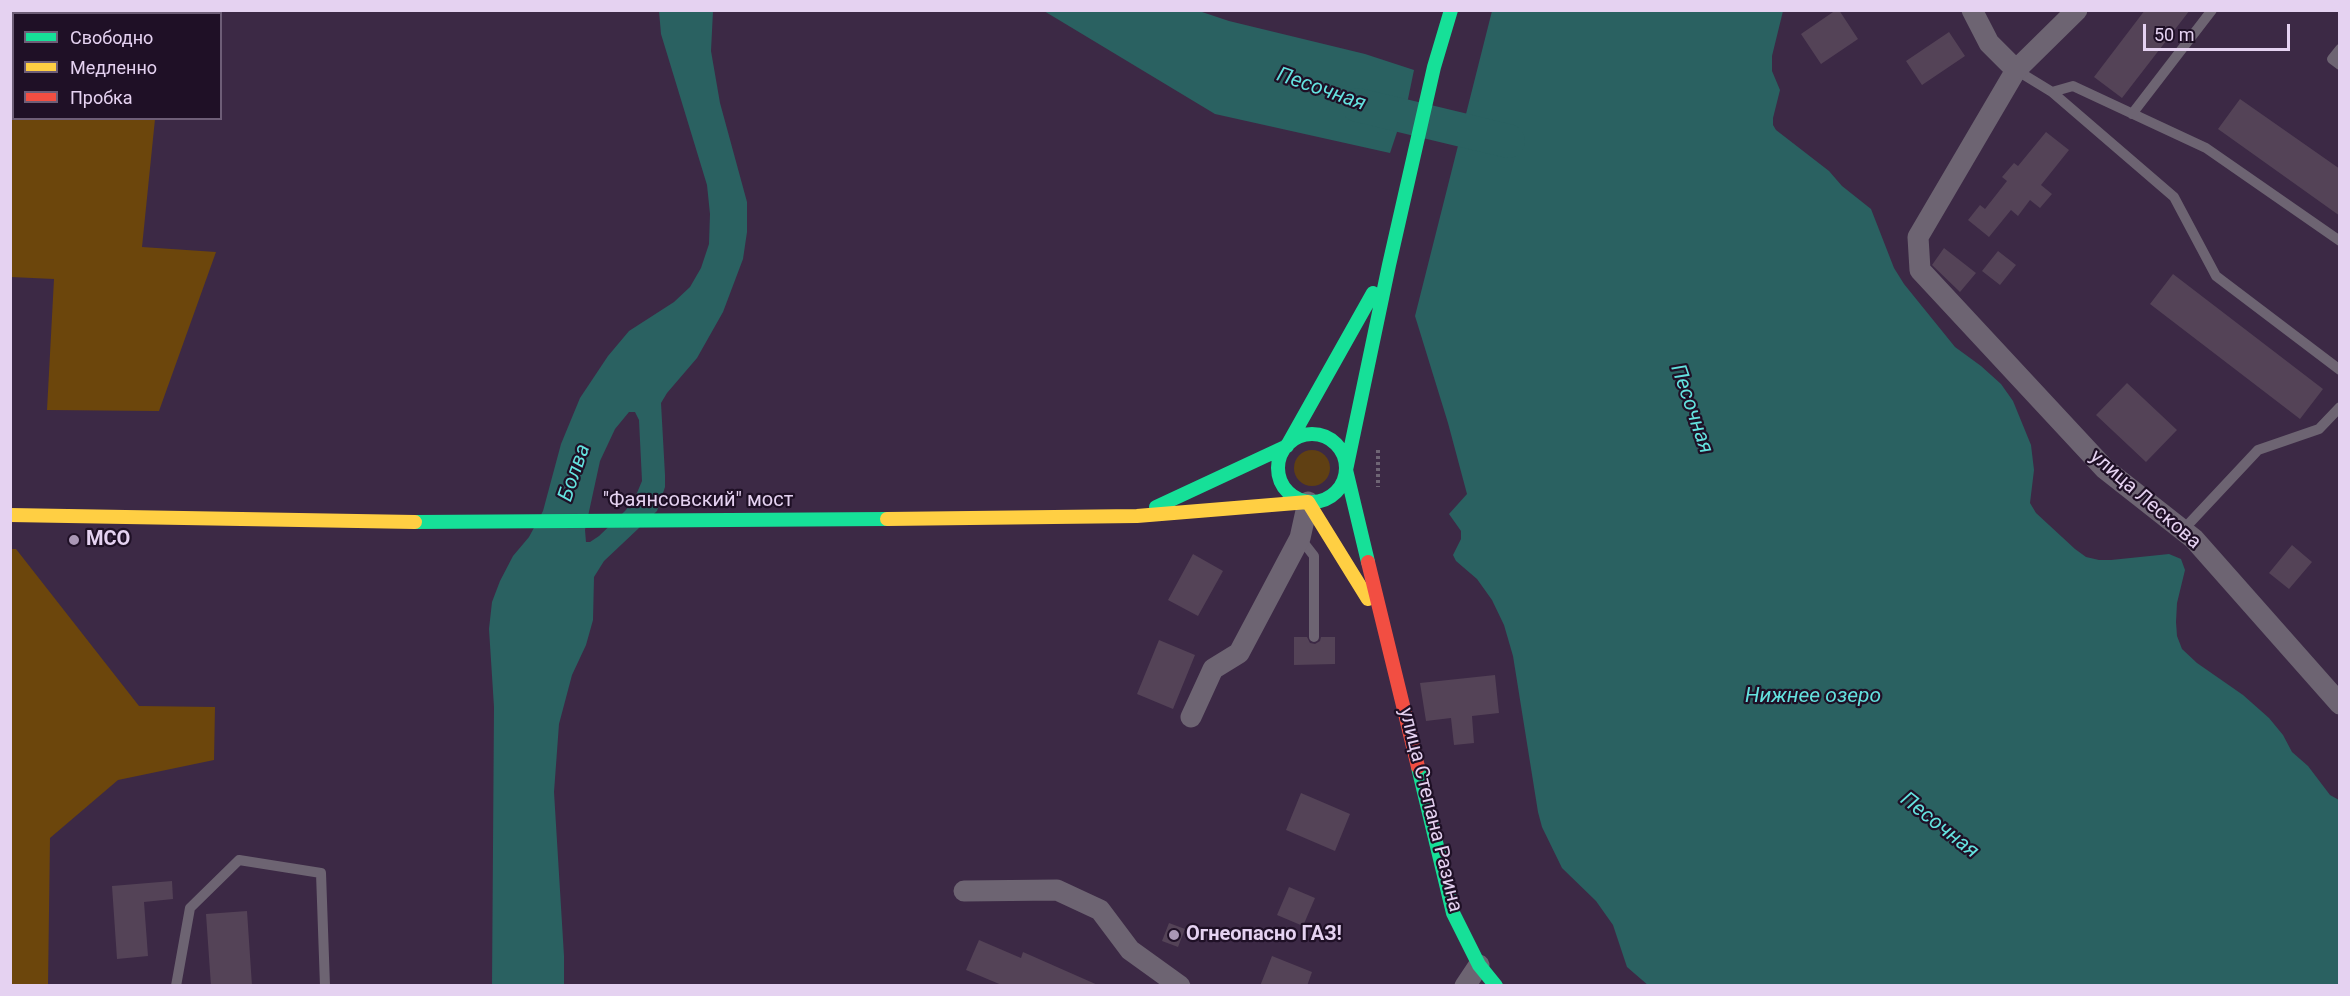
<!DOCTYPE html>
<html>
<head>
<meta charset="utf-8">
<style>
	body { margin:0 }
	#map { position:relative; width:2350px; height:996px; overflow:hidden; background:#3c2945; font-family:Roboto,sans-serif }
	canvas { display:block }
	.frame { position:absolute; inset:0; border:12px solid #e5d2f1; pointer-events:none }
	.legend { position:absolute; left:12px; top:12px; width:210px; height:108px; box-sizing:border-box; background:#1f1026; border:2px solid #6e5e77; margin:0; padding:8px 10px; list-style:none; font-size:18px; color:#e5d2f1 }
	.legend li { display:flex; align-items:center; gap:12px; height:30px }
	.legend b { width:30px; border:2px solid #6e5e77 }
	.scale { position:absolute; left:2143px; top:24px; width:147px; height:27px; box-sizing:border-box; border:3px solid #e5d2f1; border-top:0; padding-left:8px; font-size:18px; line-height:21px; white-space:nowrap; color:#e5d2f1; -webkit-text-stroke:4px #1f1026; paint-order:stroke }
</style>
</head>
<body>
<div id="map">
<canvas width="2350" height="996"></canvas>
<div class="frame"></div>
<ul class="legend">
<li><b style="height:8px;background:#16e098"></b>Свободно</li>
<li><b style="height:8px;background:#ffcf43"></b>Медленно</li>
<li><b style="height:8px;background:#f24e42"></b>Пробка</li>
</ul>
<div class="scale">50 m</div>
</div>
<script>
const ctx = document.querySelector('canvas').getContext('2d');
ctx.lineJoin = 'round';
function fill(path, color) {
  ctx.fillStyle = color;
  ctx.fill(path, 'evenodd');
}
function toPath(rows) {
  const path = new Path2D();
  for (const r of rows) {
    if (r.length === 3) {
      path.moveTo(r[0] + r[2], r[1]);
      path.arc(r[0], r[1], r[2], 0, 2 * Math.PI);
      continue;
    }
    path.moveTo(r[0], r[1]);
    for (let i = 2; i < r.length; i += 2) path.lineTo(r[i], r[i + 1]);
  }
  return path;
}
function stroke(path, color, width, dash) {
  ctx.strokeStyle = color;
  ctx.lineWidth = width;
  ctx.lineCap = dash ? 'butt' : 'round';
  ctx.setLineDash(dash || []);
  ctx.stroke(path);
}
function write(font, color, halo, rows, align = 'center') {
  ctx.font = font + ' Roboto,sans-serif';
  ctx.lineWidth = 4.5;
  ctx.setLineDash([]);
  ctx.textBaseline = 'middle';
  ctx.strokeStyle = halo;
  ctx.fillStyle = color;
  for (const [text, x, y, turn = 0] of rows) {
    ctx.save();
    ctx.translate(x, y);
    ctx.rotate((+turn || 0) * Math.PI / 180);
    ctx.textAlign = isNaN(turn) ? turn : align;
    if (halo) ctx.strokeText(text, 0, 0);
    ctx.fillText(text, 0, 0);
    ctx.restore();
  }
}
fill(toPath([
	[1312,468,18]
]), '#604013');
fill(toPath([
	[10,11,215,11,215,14,14,14,14,118,155,119,142,247,216,252,159,411,47,410,54,279,11,277],
	[11,549,16,549,139,706,215,707,214,760,118,780,50,838,48,985,11,985]
]), '#6c460c');
fill(toPath([
	[659,11,713,11,711,51,720,103,747,202,747,232,743,259,723,312,697,358,667,393,661,403,665,475,665,487,657,511,604,561,594,577,593,620,586,645,572,675,559,724,554,792,564,956,564,985,492,986,494,707,489,629,492,602,500,581,513,556,529,537,543,511,561,444,580,398,608,356,629,331,674,302,690,287,701,268,709,244,710,214,707,185,661,34],
	[629,412,635,412,639,420,642,481,634,500,625,511,599,536,590,542,586,542,585,530,600,461,615,429],
	[1044,11,1199,11,1229,21,1365,54,1414,70,1408,99,1390,153,1215,114],
	[1492,11,1783,11,1772,56,1772,71,1780,90,1773,118,1773,125,1776,130,1829,171,1842,186,1871,209,1894,268,1904,284,1955,347,1981,366,2001,384,2013,401,2031,445,2034,470,2030,503,2036,513,2075,549,2086,557,2099,560,2111,560,2169,554,2181,559,2185,570,2177,603,2176,622,2177,636,2182,649,2197,663,2243,695,2269,718,2283,735,2292,752,2308,766,2330,795,2339,800,2339,985,1649,986,1627,967,1613,925,1596,901,1562,868,1542,827,1538,812,1513,656,1504,625,1492,600,1477,579,1456,561,1453,555,1461,539,1461,531,1449,514,1467,494,1448,423,1415,316]
]), '#2a6161');
stroke(toPath([
	[1358,105,1508,141]
]), '#2a6161', 34);
fill(toPath([
	[1836,10,1839,10,1858,39,1821,64,1801,34],
	[2145,10,2190,10,2122,98,2094,77],
	[1949,32,1965,56,1922,85,1906,61],
	[2240,99,2340,169,2340,216,2218,129],
	[2046,132,2069,150,2041,185,2052,194,2040,208,2030,200,2018,216,2011,210,1989,237,1968,220,1980,205,1985,209,2007,181,2002,177,2014,163,2018,166],
	[1944,248,1976,273,1960,292,1932,265],
	[1998,251,2016,265,2000,285,1982,271],
	[2173,274,2323,389,2300,419,2150,304],
	[2127,383,2177,430,2146,462,2096,415],
	[2292,545,2312,562,2289,589,2269,573],
	[1193,554,1223,571,1198,616,1168,600],
	[1294,637,1307,637,1310,643,1315,644,1320,641,1321,637,1335,637,1335,664,1294,665],
	[1159,640,1195,655,1173,709,1137,694],
	[1495,675,1499,713,1472,716,1474,743,1454,745,1451,718,1426,721,1420,683],
	[1301,793,1350,814,1335,851,1286,830],
	[172,881,173,899,144,902,148,956,117,959,112,886],
	[1289,887,1315,898,1303,926,1277,915],
	[247,911,252,986,211,986,206,914],
	[1169,923,1185,929,1178,947,1162,941],
	[979,940,1021,958,1023,952,1100,986,1004,986,966,970],
	[1272,956,1312,972,1307,986,1260,986]
]), '#544357');
stroke(toPath([
	[1378,450,1378,487]
]), '#6f6575', 4, [3, 3]);
stroke(toPath([
	[2340,49,2332,59,2340,65],
	[2016,70,2052,92,2174,197,2216,276,2340,370],
	[2052,92,2073,86,2206,148,2340,241],
	[2132,114,2212,10],
	[2183,530,2258,450,2319,429,2340,407],
	[1300,538,1314,556,1314,637],
	[176,986,190,908,239,860,321,873,325,986]
]), '#6d6472', 10);
stroke(toPath([
	[1972,10,1989,43,2016,70],
	[2077,10,2016,70,1918,237,1920,270,2105,469,2194,539,2340,704],
	[1191,717,1213,669,1239,653,1300,538,1308,502],
	[964,891,1057,890,1100,910,1130,950,1180,986],
	[1465,986,1479,965]
]), '#6d6472', 21);
stroke(toPath([
	[1312,468,34],
	[1287,446,1373,293],
	[1156,507,1287,446],
	[415,522,887,519],
	[1368,562,1346,470,1389,265,1434,67,1451,10],
	[1418,767,1453,913,1479,965,1496,986]
]), '#16e098', 14);
stroke(toPath([
	[1308,502,1368,599],
	[10,515,415,522],
	[887,519,1137,516,1308,502]
]), '#ffcf43', 14);
stroke(toPath([
	[1368,562,1418,767]
]), '#f24e42', 14);
for (const [x, y, r, color] of [
	[74,540,6,"#aa97b5"],
	[1174,935,6,"#aa97b5"]
]) {
  const dot = new Path2D();
  dot.arc(x, y, r, 0, 2 * Math.PI);
  ctx.fillStyle = color;
  ctx.fill(dot);
  stroke(dot, '#1f1026', 2);
}
write('20px', '#e5d2f1', '#1f1026', [
	["улица Лескова",2145,500,41],
	["\"Фаянсовский\" мост",698,501],
	["улица Степана Разина",1430,810,76]
]);
write('bold 20px', '#e5d2f1', '#1f1026', [
	["МСО",86,540],
	["Огнеопасно ГАЗ!",1186,935]
], 'left');
write('italic 21px', '#64e2df', '#1f1026', [
	["Песочная",1321,90,19],
	["Песочная",1691,409,71],
	["Болва",575,473,-71],
	["Нижнее озеро",1813,697],
	["Песочная",1939,826,38]
]);
</script>
</body>
</html>
